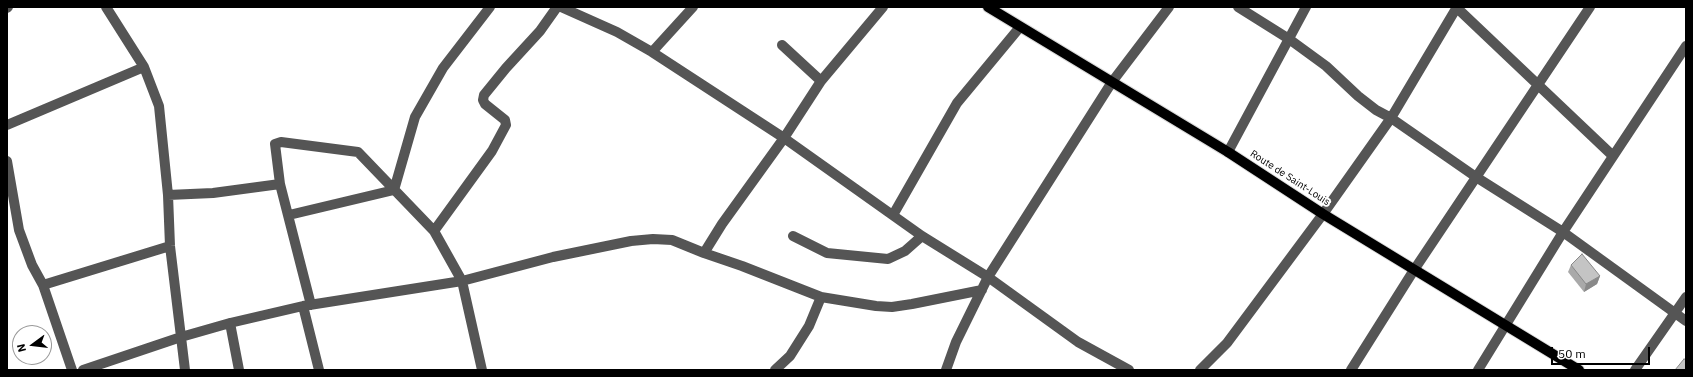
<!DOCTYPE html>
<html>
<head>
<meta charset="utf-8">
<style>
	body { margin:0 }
	#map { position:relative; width:1693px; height:377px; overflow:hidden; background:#fff; font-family:"IBM Plex Sans",sans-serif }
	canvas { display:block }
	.frame { position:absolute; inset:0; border:8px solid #000; pointer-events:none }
	.north { position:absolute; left:12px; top:325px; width:40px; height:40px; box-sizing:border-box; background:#fff; border:1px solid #999; border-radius:50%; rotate:255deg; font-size:11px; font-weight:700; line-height:16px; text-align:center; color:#000 }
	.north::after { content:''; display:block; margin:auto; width:14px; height:18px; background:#000; clip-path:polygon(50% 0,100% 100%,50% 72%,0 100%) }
	.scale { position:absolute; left:1551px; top:347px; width:99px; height:18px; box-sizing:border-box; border:2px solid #000; border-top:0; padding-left:5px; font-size:12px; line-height:14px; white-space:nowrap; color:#000; -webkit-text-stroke:3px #fff; paint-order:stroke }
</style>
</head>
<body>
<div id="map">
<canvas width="1693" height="377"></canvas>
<div class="frame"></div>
<div class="north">N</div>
<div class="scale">50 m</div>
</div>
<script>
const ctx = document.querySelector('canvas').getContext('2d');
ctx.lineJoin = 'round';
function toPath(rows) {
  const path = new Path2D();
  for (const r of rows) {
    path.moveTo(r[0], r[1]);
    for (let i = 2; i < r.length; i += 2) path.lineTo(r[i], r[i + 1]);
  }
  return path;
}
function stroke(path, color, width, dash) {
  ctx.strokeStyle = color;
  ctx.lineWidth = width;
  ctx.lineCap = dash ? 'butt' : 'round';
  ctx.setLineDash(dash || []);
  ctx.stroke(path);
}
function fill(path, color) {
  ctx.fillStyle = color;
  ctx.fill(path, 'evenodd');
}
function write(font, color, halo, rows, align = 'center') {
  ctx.font = font + ' "IBM Plex Sans",sans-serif';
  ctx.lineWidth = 4;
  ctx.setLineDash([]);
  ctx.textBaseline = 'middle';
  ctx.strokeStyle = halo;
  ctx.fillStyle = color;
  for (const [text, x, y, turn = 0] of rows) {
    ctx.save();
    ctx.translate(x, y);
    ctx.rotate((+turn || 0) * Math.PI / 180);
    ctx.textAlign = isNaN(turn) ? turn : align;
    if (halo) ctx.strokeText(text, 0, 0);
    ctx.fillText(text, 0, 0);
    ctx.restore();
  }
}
const major = toPath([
	[988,7,1228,152,1323,214,1579,370]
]);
stroke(major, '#dbdbdb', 12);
stroke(toPath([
	[106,7,144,67,159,106,168,195,170,246,185,370],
	[561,7,617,32,652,52,784,138,922,236,988,277,1078,342,1129,370],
	[883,7,821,81,784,138,722,224,704,253,742,266,821,297,876,306,892,307,912,304,982,290],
	[1238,7,1289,39,1326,66,1358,96,1376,110,1391,118,1476,177,1563,232,1686,321],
	[1456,7,1613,156],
	[7,8,8,7],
	[782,45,821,81],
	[652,52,693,7],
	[7,125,144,67],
	[1228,152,1306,7],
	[7,161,19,230,32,265,43,285,72,370],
	[280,184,275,144,281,142,358,152,434,231,462,281,482,370],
	[168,195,213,193,280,184,311,305],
	[289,215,394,190,415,117,443,68,490,7],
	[893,215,957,103,1020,27],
	[434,231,492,151,506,125,505,120,485,104,483,100,484,95,506,68,540,31,557,7],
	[793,236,827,253,888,259,905,251,922,236],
	[43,285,170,246],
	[303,306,319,370],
	[230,323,239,370],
	[83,370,181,337,230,323,303,306,462,281,553,257,631,241,653,239,672,240,704,253],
	[775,370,790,356,809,326,821,297],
	[946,370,956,342,988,277,1112,82,1169,7],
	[1200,370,1227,343,1323,214,1391,118,1457,7],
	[1351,370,1414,270,1590,7],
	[1478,370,1563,232,1686,46],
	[1635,370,1686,297]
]), '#555', 10);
stroke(major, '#000', 10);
fill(toPath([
	[1571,265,1600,276,1597,284,1584,292,1568,272]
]), '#a9a9a9');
fill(toPath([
	[1600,276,1597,284,1584,292,1586,284]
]), '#898989');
const building = toPath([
	[1582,254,1600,276,1586,284,1571,265,1582,254],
	[1684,359,1686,360,1686,370,1675,370,1684,359]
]);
fill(building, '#c4c4c4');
stroke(building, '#898989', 1);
write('10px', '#000', '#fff', [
	["Route de Saint-Louis",1290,178,33]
]);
</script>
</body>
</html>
